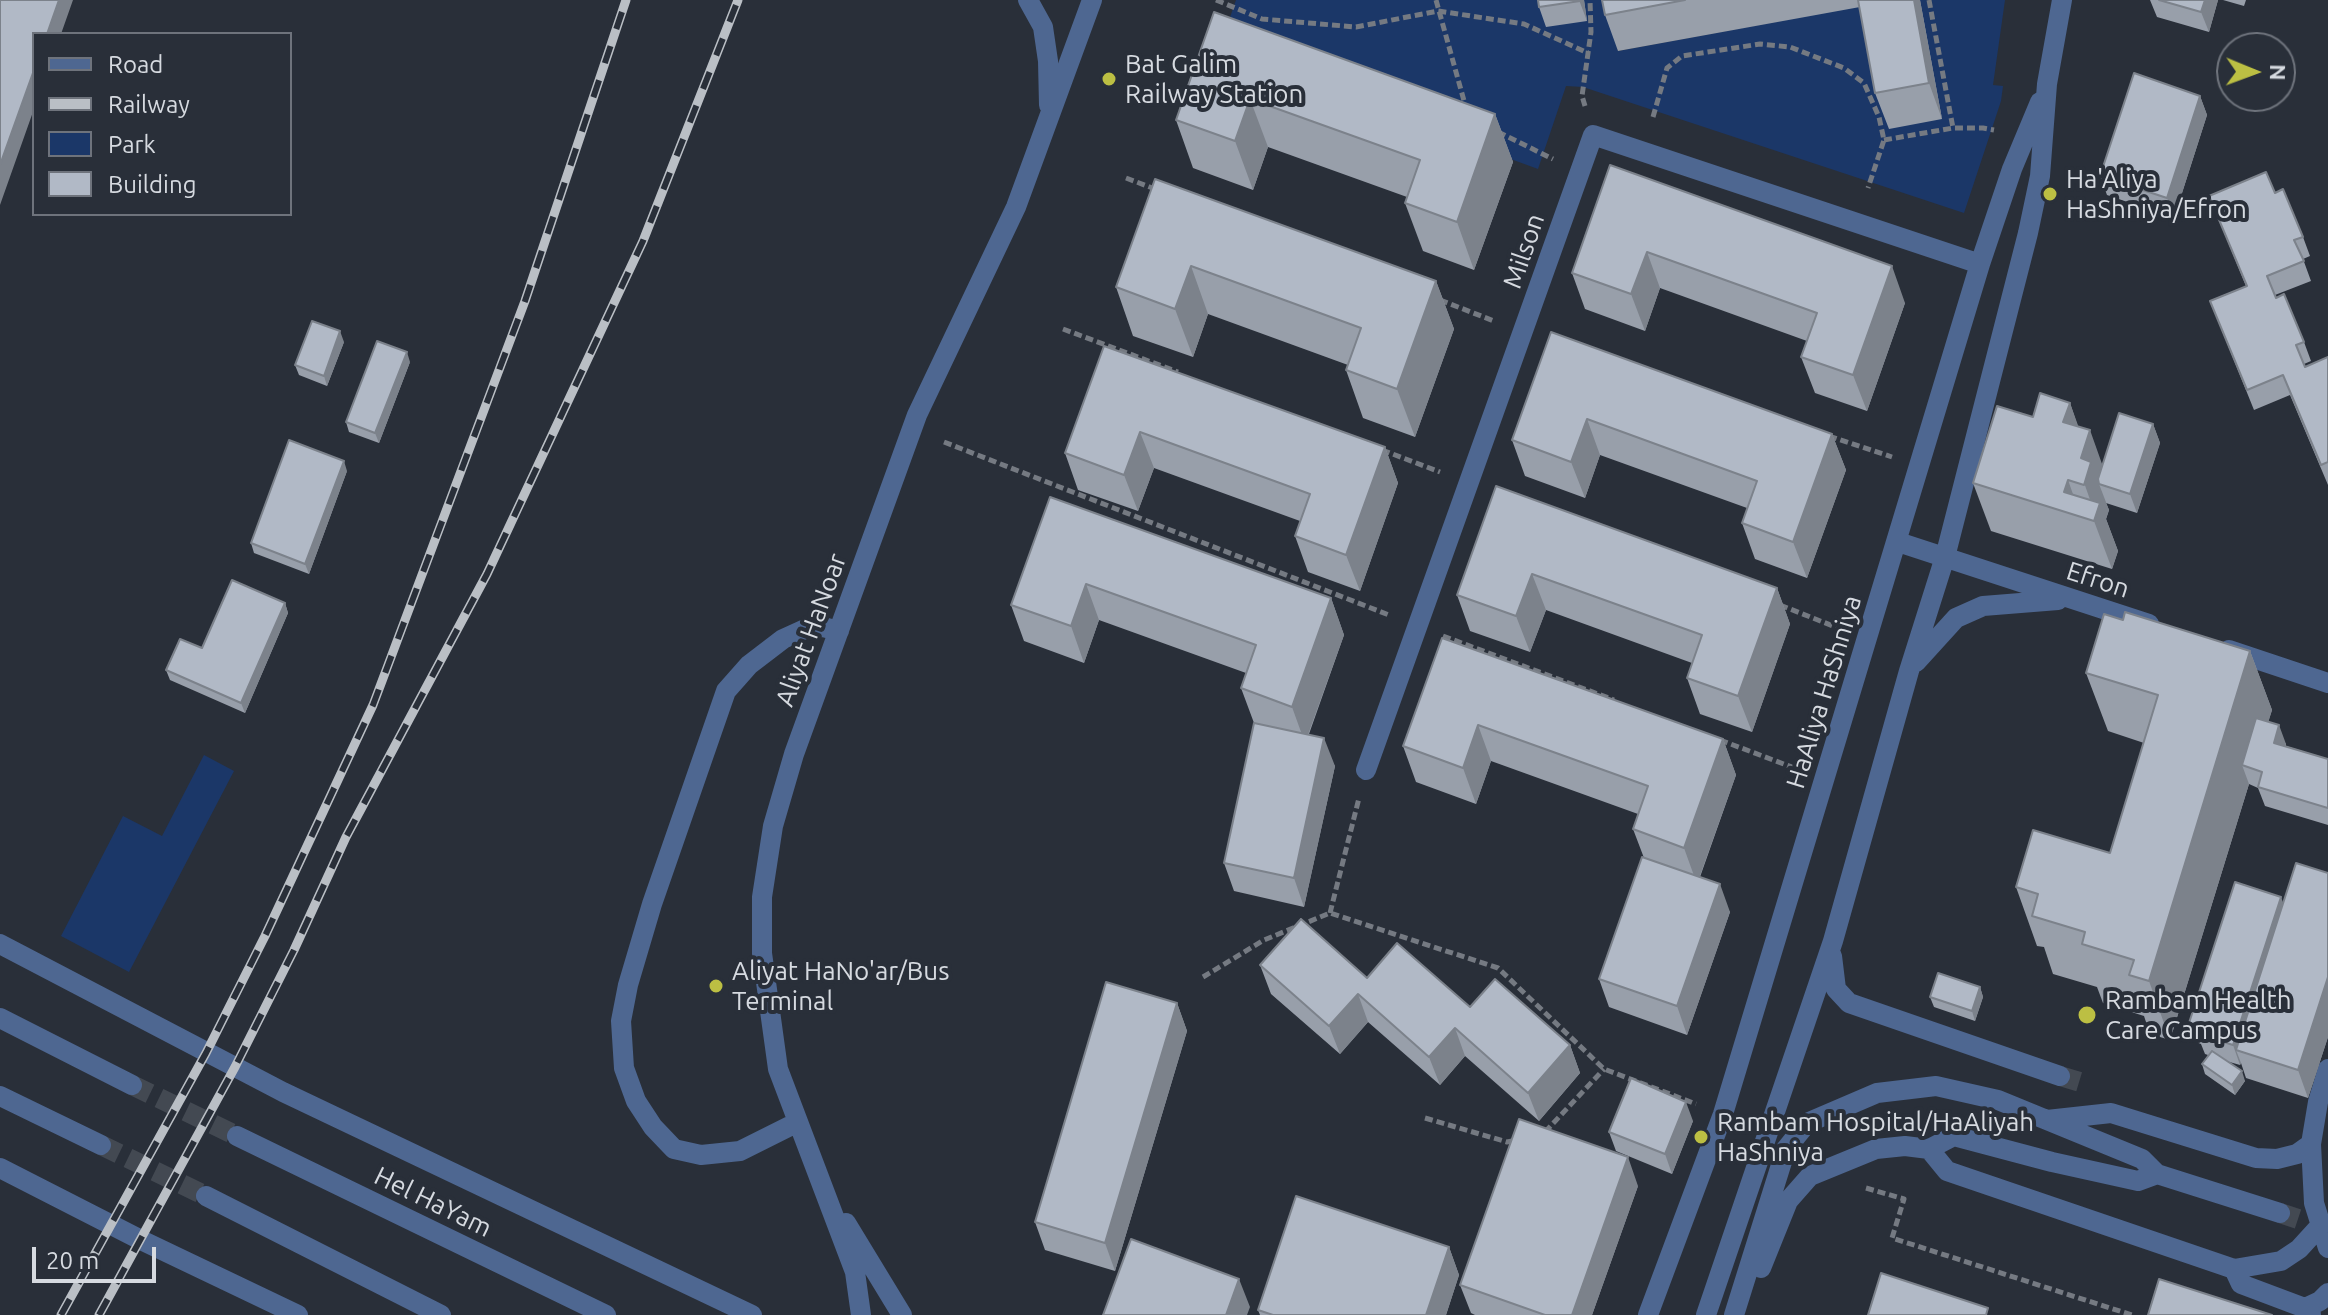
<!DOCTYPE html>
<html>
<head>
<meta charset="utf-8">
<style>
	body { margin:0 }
	#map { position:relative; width:2328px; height:1315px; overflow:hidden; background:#292f39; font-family:Ubuntu,sans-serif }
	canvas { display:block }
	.legend { position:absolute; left:32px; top:32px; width:260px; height:184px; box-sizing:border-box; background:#292f39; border:2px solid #6e737c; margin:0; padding:10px 14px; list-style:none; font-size:24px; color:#d6dae0 }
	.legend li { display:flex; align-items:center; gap:16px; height:40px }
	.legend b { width:40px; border:2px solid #6e737c }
	.north { position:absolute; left:2216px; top:32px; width:80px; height:80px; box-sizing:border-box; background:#292f39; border:2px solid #6e737c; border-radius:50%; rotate:91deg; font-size:22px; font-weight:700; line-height:32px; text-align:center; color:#d6dae0 }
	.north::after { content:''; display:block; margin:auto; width:28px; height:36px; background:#bcbf43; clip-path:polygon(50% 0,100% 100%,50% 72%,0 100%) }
	.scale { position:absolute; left:32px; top:1247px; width:124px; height:36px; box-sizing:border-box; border:4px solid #d6dae0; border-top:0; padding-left:10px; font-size:24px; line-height:28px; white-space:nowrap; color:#d6dae0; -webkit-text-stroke:6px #292f39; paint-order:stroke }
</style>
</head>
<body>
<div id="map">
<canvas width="2328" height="1315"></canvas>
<ul class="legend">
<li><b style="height:10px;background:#4e6791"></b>Road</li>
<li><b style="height:10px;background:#babfc5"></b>Railway</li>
<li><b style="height:22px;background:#1b3768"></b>Park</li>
<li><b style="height:22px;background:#b1b9c6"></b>Building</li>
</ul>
<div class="north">N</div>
<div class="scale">20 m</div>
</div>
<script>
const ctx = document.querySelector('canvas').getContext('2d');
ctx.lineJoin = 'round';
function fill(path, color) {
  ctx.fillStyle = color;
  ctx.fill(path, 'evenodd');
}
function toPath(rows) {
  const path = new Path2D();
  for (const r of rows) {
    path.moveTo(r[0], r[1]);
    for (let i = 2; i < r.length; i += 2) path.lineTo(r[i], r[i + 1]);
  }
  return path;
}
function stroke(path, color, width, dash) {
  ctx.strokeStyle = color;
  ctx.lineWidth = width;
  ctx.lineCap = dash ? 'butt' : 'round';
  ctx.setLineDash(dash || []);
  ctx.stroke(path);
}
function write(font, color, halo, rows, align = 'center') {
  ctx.font = font + ' Ubuntu,sans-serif';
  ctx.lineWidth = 8;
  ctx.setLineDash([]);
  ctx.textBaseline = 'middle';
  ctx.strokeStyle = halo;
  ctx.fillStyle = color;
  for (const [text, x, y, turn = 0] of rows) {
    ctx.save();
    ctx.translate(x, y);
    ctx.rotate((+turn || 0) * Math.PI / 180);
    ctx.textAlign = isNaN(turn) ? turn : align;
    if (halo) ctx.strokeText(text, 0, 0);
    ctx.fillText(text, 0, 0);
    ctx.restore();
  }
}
fill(toPath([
	[1236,0,1609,0,1618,51,1866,5,1889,128,1920,0,2005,0,1993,85,2003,86,2001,101,1964,213,1583,87,1566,86,1538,169,1218,52],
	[204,755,234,771,129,972,61,936,123,816,162,836]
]), '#1b3768');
stroke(toPath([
	[2060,1076,2080,1082],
	[132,1085,237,1136],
	[101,1145,206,1196],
	[2280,1213,2298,1219]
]), '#434952', 20, [20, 10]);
stroke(toPath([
	[1216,0,1262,19,1356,27,1438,11,1524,24,1588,53],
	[1436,0,1466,108],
	[1929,0,1953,128],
	[1585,106,1582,96,1591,32,1590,0],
	[1653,117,1667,68,1682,56,1760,44,1790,47,1844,68,1864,83,1879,117,1884,140,1868,188],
	[1498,132,1553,159],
	[1884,140,1953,128,1983,128,1994,130],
	[1126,178,1155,189],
	[1440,300,1494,321],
	[1063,329,1178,372],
	[1829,436,1892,457],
	[944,442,1389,615],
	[1382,450,1440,472],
	[1780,605,1838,628],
	[1443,636,1614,700],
	[1720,740,1797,769],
	[1330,913,1359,798],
	[1203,977,1264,940,1330,913,1498,968,1604,1069,1696,1104],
	[1425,1118,1507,1142,1516,1140],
	[1545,1132,1604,1069],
	[1866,1188,1904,1199,1892,1238,2132,1315]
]), '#757a82', 5, [8, 4]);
stroke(toPath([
	[1028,0,1043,27,1048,61,1049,105],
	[1898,542,2149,624],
	[2229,650,2328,683],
	[1916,662,1956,618,1983,606,2058,600],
	[1366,770,1593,135,1980,264],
	[0,944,283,1092,752,1315],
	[1832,956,1836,989,1849,1003,2060,1076],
	[0,1018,132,1085],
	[2328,1069,2318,1102,2311,1144,2314,1203,2328,1248],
	[0,1096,101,1145],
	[2047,1120,2111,1113,2256,1158,2277,1159,2297,1154,2311,1144],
	[796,1123,740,1151,701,1155,674,1149,653,1127,636,1101,624,1068,621,1021,628,985,652,904,726,691,749,665,783,639,805,629,823,627,839,631],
	[237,1136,606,1315],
	[1929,1149,1947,1171,2234,1269,2281,1261,2299,1249,2320,1226],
	[0,1168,141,1240,298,1315],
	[206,1196,441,1315],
	[846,1223,902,1315],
	[1761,1268,1788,1201,1810,1176,1876,1149,1905,1146,1929,1149,1954,1136,2052,1162,2138,1181,2157,1174],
	[2234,1269,2241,1284,2305,1308,2311,1315],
	[2305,1308,2320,1301,2328,1293],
	[861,1315,855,1272,778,1069,762,953,762,897,773,826,794,754,917,415,1016,207,1092,0],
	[1648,1315,1723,1114,1980,264,2012,169,2040,102],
	[1706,1315,1833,941,1909,671,1945,557,2028,233,2040,176,2047,84,2062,0],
	[1734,1315,1786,1149,1807,1123,1877,1093,1936,1086,1998,1100,2142,1159,2157,1174,2280,1213]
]), '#4e6791', 20);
const rail = toPath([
	[61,1315,206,1053,265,936,373,705,525,301,626,0],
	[99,1315,235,1067,294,950,346,837,487,574,643,241,738,0]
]);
stroke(rail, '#babfc5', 9);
stroke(rail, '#292f39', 6, [18]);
fill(toPath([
	[1584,0,1587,21,1546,27,1539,7],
	[1602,0,1920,0,1942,119,1889,129,1875,93,1860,7,1618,51,1605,15],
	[2150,0,2218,0,2209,32,2157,17],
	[2223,0,2246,0,2244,6],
	[1214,12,1495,114,1513,162,1474,270,1423,251,1405,203,1407,197,1268,147,1253,190,1193,168,1176,120],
	[2200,96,2207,115,2174,218,2107,195,2100,176],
	[1610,165,1905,303,1867,411,1815,393,1801,357,1807,341,1660,288,1645,331,1585,309,1572,273],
	[1155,179,1436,281,1454,329,1415,437,1363,418,1346,370,1348,365,1208,314,1193,357,1133,336,1116,287],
	[2275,193,2303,237,2310,256,2303,259,2311,281,2275,295,2304,342,2311,361,2304,364,2305,367,2328,357,2328,485,2290,395,2254,410,2210,301,2246,286,2209,196],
	[1551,332,1832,434,1846,470,1807,578,1755,559,1742,523,1747,508,1600,455,1585,498,1525,476,1512,440],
	[344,342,327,386,299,375,295,365],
	[1104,346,1385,447,1398,483,1360,591,1308,572,1295,536,1300,521,1154,468,1138,511,1078,490,1065,453],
	[410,362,379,443,349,432,346,422],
	[2070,403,2078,427,2102,465,2153,424,2160,443,2137,513,2106,503,2109,510,2106,519,2118,551,2112,569,1991,531,1973,483,2033,417],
	[347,471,309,574,254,553,251,543],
	[1496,486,1777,588,1790,624,1752,732,1700,714,1687,678,1692,663,1546,610,1530,652,1470,631,1457,595],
	[1050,497,1331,598,1344,635,1309,734,1335,766,1304,907,1234,891,1224,863,1254,723,1241,688,1246,673,1099,620,1084,663,1024,641,1011,605],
	[285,603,288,613,245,713,170,680,166,670,202,648],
	[2123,620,2250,651,2272,710,2268,722,2286,744,2286,746,2328,759,2328,825,2265,806,2258,788,2249,784,2170,1040,2150,1034,2144,1016,2103,1003,2097,987,2053,974,2044,947,2037,946,2016,887,2110,853,2144,743,2108,731,2086,673],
	[1442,638,1723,739,1736,775,1700,877,1730,912,1687,1035,1609,1007,1599,979,1644,858,1633,829,1638,814,1491,761,1476,804,1416,782,1403,746],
	[2328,873,2328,1037,2308,1098,2246,1078,2241,1063,2240,1065,2226,1061,2245,1081,2235,1095,2205,1074,2202,1064,2208,1055,2205,1054,2201,1044,2196,1042,2189,1023,2283,903],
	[1260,965,1367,978,1470,1007,1570,1045,1580,1073,1539,1121,1465,1056,1440,1085,1368,1022,1340,1054,1271,994],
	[1980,987,1983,997,1975,1021,1934,1007,1930,997],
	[1177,1003,1187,1031,1115,1271,1045,1250,1035,1222],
	[1693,1121,1672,1174,1616,1151,1609,1132],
	[1638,1186,1592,1315,1475,1315,1471,1313,1460,1285],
	[1449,1247,1459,1275,1446,1315,1260,1315,1258,1310]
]), '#989faa');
fill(toPath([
	[59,0,73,0,61,34,47,34],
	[1579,0,1584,0,1587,21],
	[1914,0,1920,0,1942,119,1929,83],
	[2205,0,2218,0,2209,32,2201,12],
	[34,70,34,109,0,205,0,165],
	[2200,96,2207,115,2174,218,2167,198],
	[1250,99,1268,147,1253,190,1235,141],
	[1495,114,1513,162,1474,270,1457,222],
	[1647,252,1660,288,1645,331,1631,294],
	[1191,266,1208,314,1193,357,1175,309],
	[1892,266,1905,303,1867,411,1853,375],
	[1436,281,1454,329,1415,437,1397,389],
	[340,331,344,342,327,386,324,376],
	[407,352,410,362,379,443,375,433],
	[2070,403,2085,445,2090,430,2107,478,2099,484,2109,510,2106,519,2118,551,2112,569,2094,521,2096,517,2063,422],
	[1587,419,1600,455,1585,498,1571,462],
	[2153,424,2160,443,2137,513,2130,494],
	[1140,432,1154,468,1138,511,1124,475],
	[1832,434,1846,470,1807,578,1793,542],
	[1385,447,1398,483,1360,591,1346,555],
	[344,461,347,471,309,574,305,564],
	[2068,480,2081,517,2064,492],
	[1532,574,1546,610,1530,652,1516,616],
	[1086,584,1099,620,1084,663,1071,626],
	[1777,588,1790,624,1752,732,1738,696],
	[1331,598,1344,635,1305,743,1292,707],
	[285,603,288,613,245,713,241,703],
	[2250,651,2272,710,2254,769,2242,765,2249,784,2170,1040,2149,981],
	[1478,725,1491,761,1476,804,1463,768],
	[2279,725,2286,744,2281,762,2274,743],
	[1324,738,1335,766,1304,907,1294,878],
	[1723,739,1736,775,1697,884,1684,848],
	[1720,884,1730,912,1687,1035,1677,1006],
	[2281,897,2288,916,2236,1050,2241,1063,2240,1065,2233,1045],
	[2328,977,2328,1037,2308,1098,2298,1070],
	[1980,987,1983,997,1975,1021,1972,1011],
	[1358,994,1368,1022,1340,1054,1329,1026],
	[1177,1003,1187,1031,1115,1271,1105,1243],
	[1455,1028,1465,1056,1440,1085,1429,1057],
	[1570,1045,1580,1073,1539,1121,1528,1093],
	[2242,1071,2245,1081,2235,1095,2232,1085],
	[1686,1102,1693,1121,1672,1174,1665,1154],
	[1628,1157,1638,1186,1592,1315,1572,1315],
	[1449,1247,1459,1275,1446,1315,1426,1315],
	[1239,1279,1250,1307,1247,1315,1226,1315]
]), '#7c828b');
const building = toPath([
	[0,0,59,0,47,34,34,34,34,70,0,165,0,0],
	[1538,0,1579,0,1580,1,1539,7,1538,0],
	[1602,0,1685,0,1605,15,1602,0],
	[1858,0,1914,0,1929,83,1875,93,1858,0],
	[2159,0,2205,0,2201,12,2159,0],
	[1214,12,1495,114,1457,222,1405,203,1420,160,1250,99,1235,141,1176,120,1214,12],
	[2134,73,2200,96,2167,198,2100,176,2134,73],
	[1610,165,1892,266,1853,375,1801,357,1817,313,1647,252,1631,294,1572,273,1610,165],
	[2266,172,2275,193,2283,189,2303,237,2294,240,2304,261,2267,276,2276,298,2284,294,2304,342,2296,345,2305,367,2328,357,2328,462,2321,465,2283,375,2247,390,2210,301,2247,286,2209,196,2266,172],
	[1155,179,1436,281,1397,389,1346,370,1361,328,1191,266,1175,309,1116,287,1155,179],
	[312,321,340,331,324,376,295,365,312,321],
	[1551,332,1832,434,1793,542,1742,523,1757,481,1587,419,1571,462,1512,440,1551,332],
	[377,341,407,352,375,433,346,422,377,341],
	[1104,346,1385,447,1346,555,1295,536,1310,494,1140,432,1124,475,1065,453,1104,346],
	[2040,393,2070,403,2063,422,2090,430,2081,458,2091,462,2084,485,2068,480,2064,492,2100,503,2094,521,1973,483,1997,406,2033,417,2040,393],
	[2119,413,2153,424,2130,494,2099,484,2098,479,2119,413],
	[289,440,344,461,305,564,251,543,289,440],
	[1496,486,1777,588,1738,696,1687,678,1702,635,1532,574,1516,616,1457,595,1496,486],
	[1050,497,1331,598,1292,707,1241,688,1256,645,1086,584,1071,626,1011,605,1050,497],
	[232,580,285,603,241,703,166,670,180,639,202,648,232,580],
	[2125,612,2250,651,2149,981,2129,975,2134,960,2082,944,2085,932,2032,916,2038,894,2016,887,2033,830,2110,853,2158,695,2086,673,2104,614,2123,620,2125,612],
	[1442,638,1723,739,1684,848,1633,829,1648,786,1478,725,1463,768,1403,746,1442,638],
	[2256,718,2279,725,2274,743,2328,759,2328,808,2258,787,2262,772,2242,765,2256,718],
	[1254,723,1324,738,1294,878,1224,863,1254,723],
	[1642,857,1720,884,1677,1006,1599,979,1642,857],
	[2296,863,2328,873,2328,977,2298,1070,2236,1050,2296,863],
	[2235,882,2281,897,2233,1045,2198,1034,2201,1026,2189,1023,2235,882],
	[1301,919,1367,978,1397,943,1470,1007,1495,979,1570,1045,1528,1093,1455,1028,1429,1057,1358,994,1329,1026,1260,965,1301,919],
	[1938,973,1980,987,1972,1011,1930,997,1938,973],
	[1106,982,1177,1003,1105,1243,1035,1222,1106,982],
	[2212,1051,2242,1071,2232,1085,2202,1064,2212,1051],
	[1631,1078,1686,1102,1665,1154,1609,1132,1631,1078],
	[1519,1119,1628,1157,1572,1315,1545,1315,1460,1285,1519,1119],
	[1296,1196,1449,1247,1426,1315,1273,1315,1258,1310,1296,1196],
	[1131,1239,1239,1279,1226,1315,1103,1315,1131,1239],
	[1881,1273,1988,1308,1986,1315,1868,1315,1881,1273],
	[2159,1279,2272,1315,2148,1315,2159,1279]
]);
fill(building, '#b1b9c6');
stroke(building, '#7c828b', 2);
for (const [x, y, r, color] of [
	[1109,79,8,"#bcbf43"],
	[2050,194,8,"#bcbf43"],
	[716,986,8,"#bcbf43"],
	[2087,1015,10,"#bcbf43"],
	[1701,1137,8,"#bcbf43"]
]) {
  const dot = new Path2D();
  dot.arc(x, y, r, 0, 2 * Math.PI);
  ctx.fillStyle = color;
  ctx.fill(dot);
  stroke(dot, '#292f39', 3);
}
write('26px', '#d6dae0', '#292f39', [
	["Bat Galim",1125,64],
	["Railway Station",1125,94],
	["Ha'Aliya",2066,179],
	["HaShniya/Efron",2066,209],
	["Aliyat HaNo'ar/Bus",732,971],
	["Terminal",732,1001],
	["Rambam Health",2105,1000],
	["Care Campus",2105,1030],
	["Rambam Hospital/HaAliyah",1717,1122],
	["HaShniya",1717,1152]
], 'left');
write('26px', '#d6dae0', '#292f39', [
	["Milson",1524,251,-71],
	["Efron",2098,580,18],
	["Aliyat HaNoar",811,630,-70],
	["HaAliya HaShniya",1824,692,-73],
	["Hel HaYam",433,1202,26]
]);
</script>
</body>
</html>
